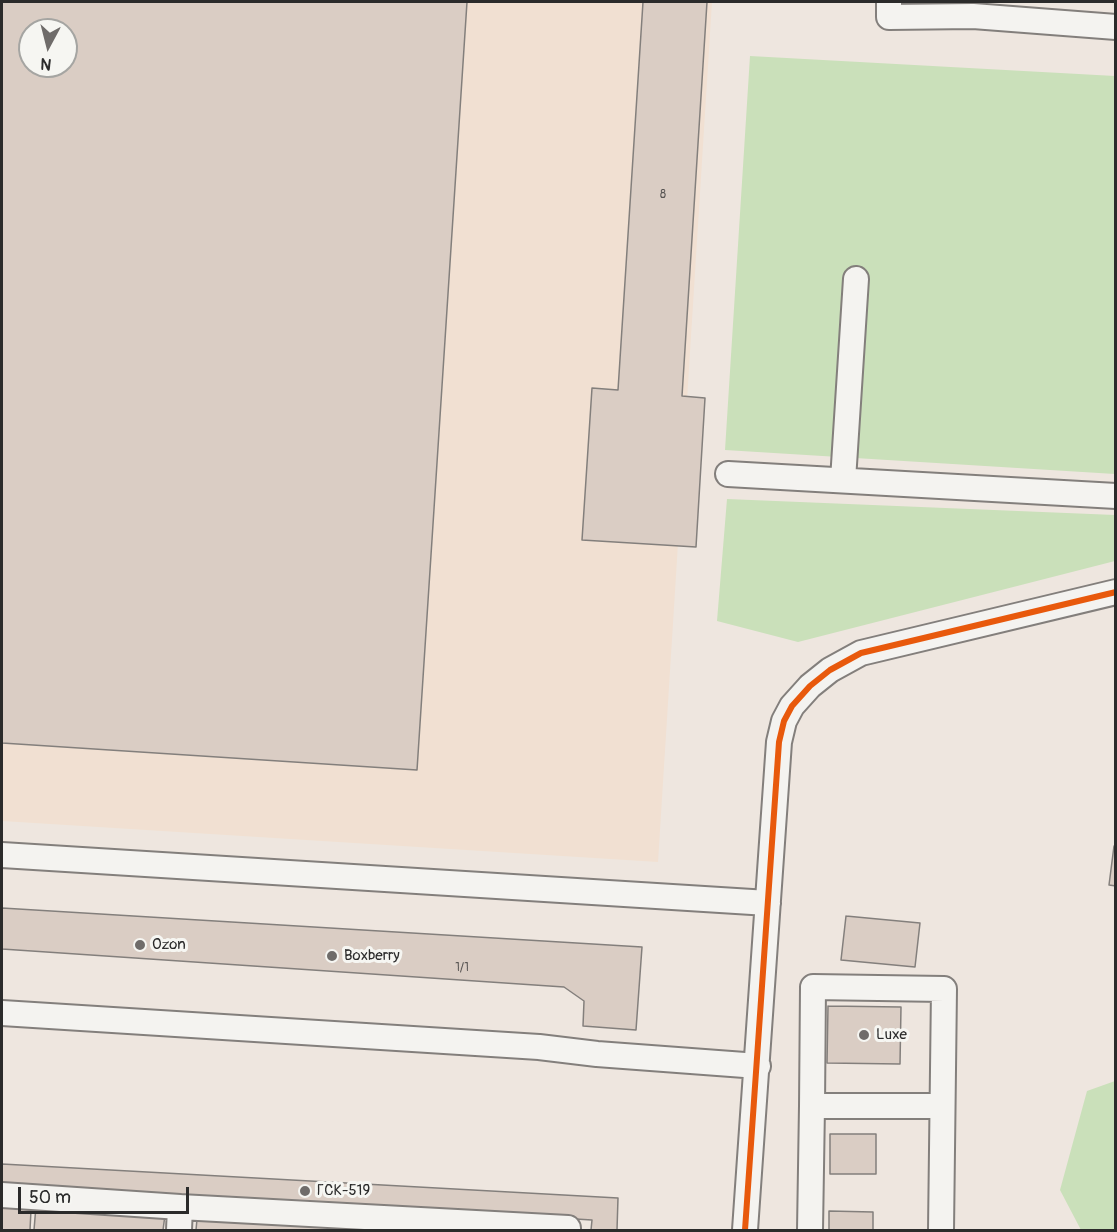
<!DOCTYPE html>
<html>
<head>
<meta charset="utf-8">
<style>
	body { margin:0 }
	#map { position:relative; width:1117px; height:1232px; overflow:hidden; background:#eee6df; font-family:Pangolin,sans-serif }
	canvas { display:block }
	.frame { position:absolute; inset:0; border:3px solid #2b2b2b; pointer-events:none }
	.north { position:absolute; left:18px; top:18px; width:60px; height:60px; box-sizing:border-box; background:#f6f6f2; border:2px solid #a5a5a2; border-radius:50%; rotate:187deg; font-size:16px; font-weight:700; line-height:24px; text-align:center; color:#2b2b2b }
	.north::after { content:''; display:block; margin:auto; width:21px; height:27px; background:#6f6c6a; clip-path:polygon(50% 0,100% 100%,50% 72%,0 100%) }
	.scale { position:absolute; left:18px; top:1187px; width:171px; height:27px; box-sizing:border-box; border:3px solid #2b2b2b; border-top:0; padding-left:8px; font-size:18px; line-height:21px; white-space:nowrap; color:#2b2b2b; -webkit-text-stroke:4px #f6f6f2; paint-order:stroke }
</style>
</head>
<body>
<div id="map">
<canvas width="1117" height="1232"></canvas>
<div class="frame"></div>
<div class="north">N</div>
<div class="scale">50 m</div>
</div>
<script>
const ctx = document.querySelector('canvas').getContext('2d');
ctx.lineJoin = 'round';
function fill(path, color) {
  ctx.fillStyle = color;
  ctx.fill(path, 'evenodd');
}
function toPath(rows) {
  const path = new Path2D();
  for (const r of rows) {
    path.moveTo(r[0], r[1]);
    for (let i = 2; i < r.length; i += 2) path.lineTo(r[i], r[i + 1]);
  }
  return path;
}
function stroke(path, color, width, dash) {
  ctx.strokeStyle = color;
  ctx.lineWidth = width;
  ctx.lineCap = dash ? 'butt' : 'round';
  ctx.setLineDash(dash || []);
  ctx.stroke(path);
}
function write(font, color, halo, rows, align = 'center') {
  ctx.font = font + ' Pangolin,sans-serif';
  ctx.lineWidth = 6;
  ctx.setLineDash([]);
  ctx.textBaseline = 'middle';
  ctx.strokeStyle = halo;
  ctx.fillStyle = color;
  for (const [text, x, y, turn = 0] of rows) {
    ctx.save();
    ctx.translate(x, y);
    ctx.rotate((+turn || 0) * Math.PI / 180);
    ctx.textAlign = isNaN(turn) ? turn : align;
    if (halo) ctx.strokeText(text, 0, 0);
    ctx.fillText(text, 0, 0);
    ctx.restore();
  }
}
fill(toPath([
	[2,2,712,2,658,862,2,821],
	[30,30,66,30,66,66,30,66]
]), '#f1e0d2');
fill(toPath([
	[750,56,1115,76,1115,474,725,450],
	[727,499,1115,515,1115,561,798,642,717,621],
	[1115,1081,1115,1230,1081,1230,1060,1190,1087,1091]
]), '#cae0ba');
const building = toPath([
	[2,2,467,2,417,770,2,743,2,2],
	[30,30,66,30,66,66,30,66,30,30],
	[643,2,707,2,682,396,705,398,696,547,582,540,592,388,618,390,643,2],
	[1114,846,1116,846,1116,886,1109,885,1114,846],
	[2,908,642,947,636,1030,583,1026,584,1001,564,987,2,949,2,908],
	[846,916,920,923,915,967,841,960,846,916],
	[828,1006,901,1007,900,1064,827,1063,828,1006],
	[830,1134,876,1134,876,1174,830,1174,830,1134],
	[2,1164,618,1198,617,1230,591,1230,592,1220,2,1184,2,1164],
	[36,1206,165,1215,163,1230,34,1230,36,1206],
	[2,1207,31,1210,30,1230,2,1230,2,1207],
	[829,1211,873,1212,873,1230,829,1230,829,1211],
	[197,1219,381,1230,196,1230,197,1219]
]);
fill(building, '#dacdc4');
stroke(building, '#837f7c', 1.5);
const minor = toPath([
	[889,2,889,17,973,16,1116,27],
	[728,474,1116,496],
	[843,480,856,279],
	[2,855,768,903],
	[2,1013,539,1047,597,1054,758,1066],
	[2,1195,180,1207,179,1230],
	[180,1207,568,1228],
	[745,1230,779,742,784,721,792,706,810,686,830,670,861,653,1116,592],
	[810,1230,812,1106],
	[941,1230,944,989,813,987,812,1106,942,1106]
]);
stroke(minor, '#837f7c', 28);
stroke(minor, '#f4f3f0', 24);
stroke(toPath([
	[745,1230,779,742,784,721,792,706,810,686,830,670,861,653,1116,592]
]), '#e8590c', 6);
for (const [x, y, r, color] of [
	[140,945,6,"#6f6c6a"],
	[332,956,6,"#6f6c6a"],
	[864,1035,6,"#6f6c6a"],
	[305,1191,6,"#6f6c6a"]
]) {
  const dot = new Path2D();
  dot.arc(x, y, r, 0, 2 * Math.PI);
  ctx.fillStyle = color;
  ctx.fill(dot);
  stroke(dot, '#f6f6f2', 2);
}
write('12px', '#585553', null, [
	["8",663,195],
	["1/1",462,968]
]);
write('15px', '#2b2b2b', '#f6f6f2', [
	["Ozon",152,945],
	["Boxberry",344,956],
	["Luxe",876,1035],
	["ГСК-519",317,1191]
], 'left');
</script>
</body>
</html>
